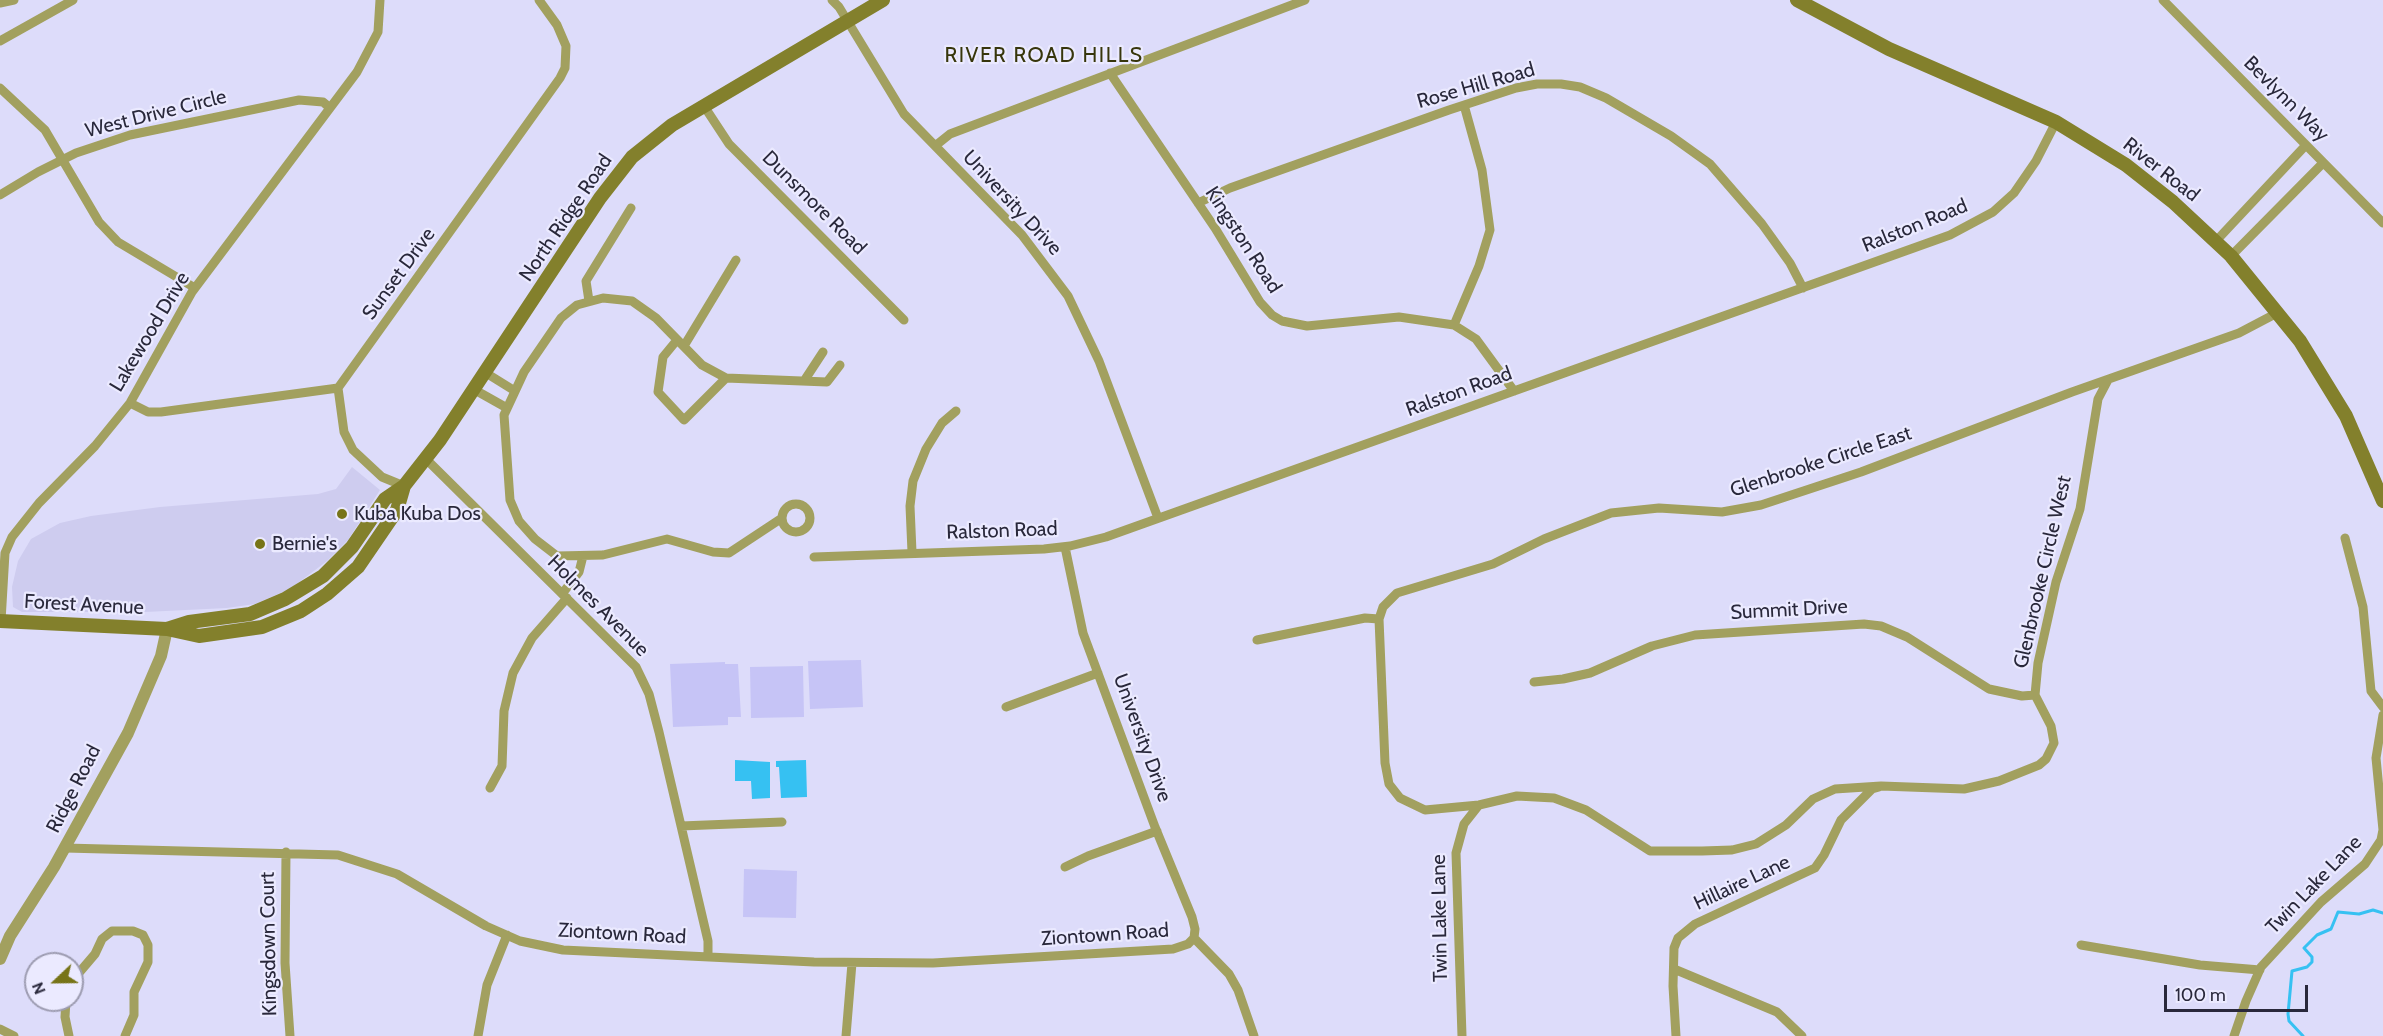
<!DOCTYPE html>
<html>
<head>
<meta charset="utf-8">
<style>
	body { margin:0 }
	#map { position:relative; width:2383px; height:1036px; overflow:hidden; background:#dddcfa; font-family:Cabin,sans-serif }
	canvas { display:block }
	.north { position:absolute; left:24px; top:952px; width:60px; height:60px; box-sizing:border-box; background:#ebeaff; border:2px solid #9d9cb1; border-radius:50%; rotate:248deg; font-size:16px; font-weight:700; line-height:24px; text-align:center; color:#29283b }
	.north::after { content:''; display:block; margin:auto; width:21px; height:27px; background:#777418; clip-path:polygon(50% 0,100% 100%,50% 72%,0 100%) }
	.scale { position:absolute; left:2164px; top:985px; width:144px; height:27px; box-sizing:border-box; border:3px solid #29283b; border-top:0; padding-left:8px; font-size:18px; line-height:21px; white-space:nowrap; color:#29283b; -webkit-text-stroke:4px #ebeaff; paint-order:stroke }
</style>
</head>
<body>
<div id="map">
<canvas width="2383" height="1036"></canvas>
<div class="north">N</div>
<div class="scale">100 m</div>
</div>
<script>
const ctx = document.querySelector('canvas').getContext('2d');
ctx.lineJoin = 'round';
function fill(path, color) {
  ctx.fillStyle = color;
  ctx.fill(path, 'evenodd');
}
function toPath(rows) {
  const path = new Path2D();
  for (const r of rows) {
    if (r.length === 3) {
      path.moveTo(r[0] + r[2], r[1]);
      path.arc(r[0], r[1], r[2], 0, 2 * Math.PI);
      continue;
    }
    path.moveTo(r[0], r[1]);
    for (let i = 2; i < r.length; i += 2) path.lineTo(r[i], r[i + 1]);
  }
  return path;
}
function stroke(path, color, width, dash) {
  ctx.strokeStyle = color;
  ctx.lineWidth = width;
  ctx.lineCap = dash ? 'butt' : 'round';
  ctx.setLineDash(dash || []);
  ctx.stroke(path);
}
function write(font, color, halo, rows, align = 'center') {
  ctx.font = font + ' Cabin,sans-serif';
  ctx.lineWidth = 4.5;
  ctx.setLineDash([]);
  ctx.textBaseline = 'middle';
  ctx.strokeStyle = halo;
  ctx.fillStyle = color;
  for (const [text, x, y, turn = 0] of rows) {
    ctx.save();
    ctx.translate(x, y);
    ctx.rotate((+turn || 0) * Math.PI / 180);
    ctx.textAlign = isNaN(turn) ? turn : align;
    if (halo) ctx.strokeText(text, 0, 0);
    ctx.fillText(text, 0, 0);
    ctx.restore();
  }
}
fill(toPath([
	[352,467,380,490,348,540,327,561,290,589,255,604,227,608,145,612,22,612,13,607,12,587,18,561,31,539,60,523,91,516,160,507,318,494,336,489]
]), '#ceccef');
fill(toPath([
	[861,660,863,707,810,709,808,661],
	[725,662,725,664,738,664,741,717,728,717,728,725,673,727,670,664],
	[803,666,804,717,751,718,750,667],
	[744,869,797,871,796,918,743,917]
]), '#c6c4f6');
fill(toPath([
	[735,760,770,762,770,798,752,799,751,781,735,781],
	[806,760,807,797,781,798,779,767,776,767,776,761]
]), '#36c1f2');
stroke(toPath([
	[2303,1036,2289,1021,2288,1014,2292,971,2307,967,2312,962,2312,957,2304,948,2317,935,2331,929,2338,912,2359,914,2373,910,2383,913]
]), '#36c1f2', 3);
stroke(toPath([
	[832,0,839,7,904,114,1022,235,1068,296,1099,361,1158,518],
	[2163,0,2383,223],
	[0,3,14,0],
	[0,41,73,0],
	[1110,73,1215,228,1260,302,1272,315,1282,321,1307,326,1399,317,1454,325,1476,339,1514,391],
	[0,88,45,130,99,222,118,242,195,288],
	[704,106,729,144,904,320],
	[935,146,950,134,1305,0],
	[0,195,38,172,76,153,130,135,299,100,323,102,329,107],
	[1198,203,1230,188,1449,110,1516,88,1537,84,1561,84,1580,87,1606,98,1671,136,1710,164,1762,224,1790,263,1803,288],
	[2216,241,2306,145],
	[2231,256,2323,163],
	[589,301,586,281,631,208],
	[1454,325,1479,266,1490,230,1482,170,1464,105],
	[677,340,663,357,658,392,684,420,726,378],
	[684,346,736,260],
	[486,373,515,391],
	[2108,380,2098,399,2080,509,2056,582,2038,663,2035,695,2051,726,2054,743,2046,759,2039,765,1999,781,1964,789,1881,786,1835,789,1813,799,1786,825,1756,844,1732,850,1702,851,1650,851,1586,810,1554,798,1517,796,1479,805,1425,810,1400,798,1389,784,1385,763,1379,619,1383,607,1397,593,1493,564,1544,539,1611,513,1659,508,1722,512,1761,505,1861,472,2072,392,2239,333,2279,312],
	[804,381,823,352],
	[338,388,560,78,565,68,566,46,557,25,539,0],
	[338,388,344,432,353,450,382,477,404,486],
	[475,390,507,408],
	[130,403,148,412,161,412,338,388],
	[426,459,636,667,649,694,659,732,708,941,708,957],
	[796,518,14],
	[782,518,729,553,713,552,667,539,603,555,557,556,535,539,519,521,510,500,504,415,524,372,561,318,577,305,603,298,632,301,656,318,702,365,726,378,827,382,840,365],
	[2345,538,2363,607,2371,691,2383,707],
	[1065,547,1083,633,1155,827,1192,917,1195,929,1194,938],
	[912,552,910,506,913,481,926,449,942,423,956,411],
	[814,557,1044,549,1070,546,1106,537,1950,235,1993,212,2014,193,2036,161,2056,122],
	[562,594,579,572,583,556],
	[1,621,5,553,12,537,39,503,95,446,130,403,192,292,357,72,378,32,380,0],
	[1257,640,1365,618,1379,619],
	[1534,682,1563,679,1590,673,1652,646,1695,635,1864,624,1881,626,1907,637,1989,689,2022,696,2035,695],
	[1006,707,1098,673],
	[490,788,502,766,504,711,513,673,532,638,567,598],
	[681,826,782,822],
	[65,848,338,855,397,874,486,926,520,941,563,950,814,962,933,963,1173,949,1188,944,1194,938],
	[286,852,285,963,290,1036],
	[1065,867,1088,856,1157,831],
	[1194,938,1229,974,1238,990,1254,1036],
	[2081,945,2200,965,2260,970],
	[1674,969,1777,1012,1802,1036],
	[72,981,95,954,102,939,112,931,133,931,143,935,148,945,148,962,134,992,134,1015,125,1036],
	[66,1000,65,1017,69,1036],
	[0,1029,14,1036],
	[478,1036,487,985,507,935],
	[846,1036,852,963],
	[1462,1036,1456,853,1464,824,1479,805],
	[1676,1036,1673,986,1674,948,1678,938,1695,924,1815,868,1824,855,1841,820,1872,789,1879,787],
	[2234,1036,2246,1001,2261,967,2321,902,2365,864,2381,840,2383,830,2376,758,2383,715]
]), '#a2a05f', 9);
stroke(toPath([
	[0,959,10,936,54,867,128,733,161,656,167,629]
]), '#a2a05f', 12);
stroke(toPath([
	[1797,0,1889,49,2056,122,2126,165,2173,202,2231,256,2300,341,2346,416,2383,501],
	[0,621,167,629,199,636,262,627,301,611,327,594,358,567,397,510,404,486],
	[167,629,189,622,250,614,285,599,323,576,352,547,385,499,404,486,440,440,600,198,632,157,672,125,883,0]
]), '#83802c', 14);
for (const [x, y, r, color] of [
	[342,514,6,"#777418"],
	[260,544,6,"#777418"]
]) {
  const dot = new Path2D();
  dot.arc(x, y, r, 0, 2 * Math.PI);
  ctx.fillStyle = color;
  ctx.fill(dot);
  stroke(dot, '#ebeaff', 2);
}
write('20px', '#29283b', '#ebeaff', [
	["Rose Hill Road",1476,86,-16],
	["Bevlynn Way",2286,99,45],
	["West Drive Circle",156,114,-14],
	["River Road",2161,170,38],
	["Dunsmore Road",814,203,45],
	["University Drive",1012,203,47],
	["North Ridge Road",566,218,-56],
	["Ralston Road",1915,226,-22],
	["Kingston Road",1243,240,57],
	["Sunset Drive",399,274,-54],
	["Lakewood Drive",150,332,-59],
	["Ralston Road",1459,392,-20],
	["Glenbrooke Circle East",1821,462,-18],
	["Ralston Road",1002,531,-2],
	["Glenbrooke Circle West",2043,572,-77],
	["Forest Avenue",84,605,3],
	["Holmes Avenue",598,606,45],
	["Summit Drive",1789,610,-3],
	["University Drive",1142,738,70],
	["Ridge Road",74,789,-63],
	["Hillaire Lane",1742,883,-25],
	["Twin Lake Lane",2314,885,-46],
	["Twin Lake Lane",1440,918,-91],
	["Ziontown Road",622,934,3],
	["Ziontown Road",1105,935,-4],
	["Kingsdown Court",269,944,-91]
]);
write('20px', '#29283b', '#ebeaff', [
	["Kuba Kuba Dos",354,514],
	["Bernie's",272,544]
], 'left');
ctx.letterSpacing = '1.5px';
write('21px', '#37360c', '#ebeaff', [
	["RIVER ROAD HILLS",1044,56]
]);
ctx.letterSpacing = '0px';
</script>
</body>
</html>
